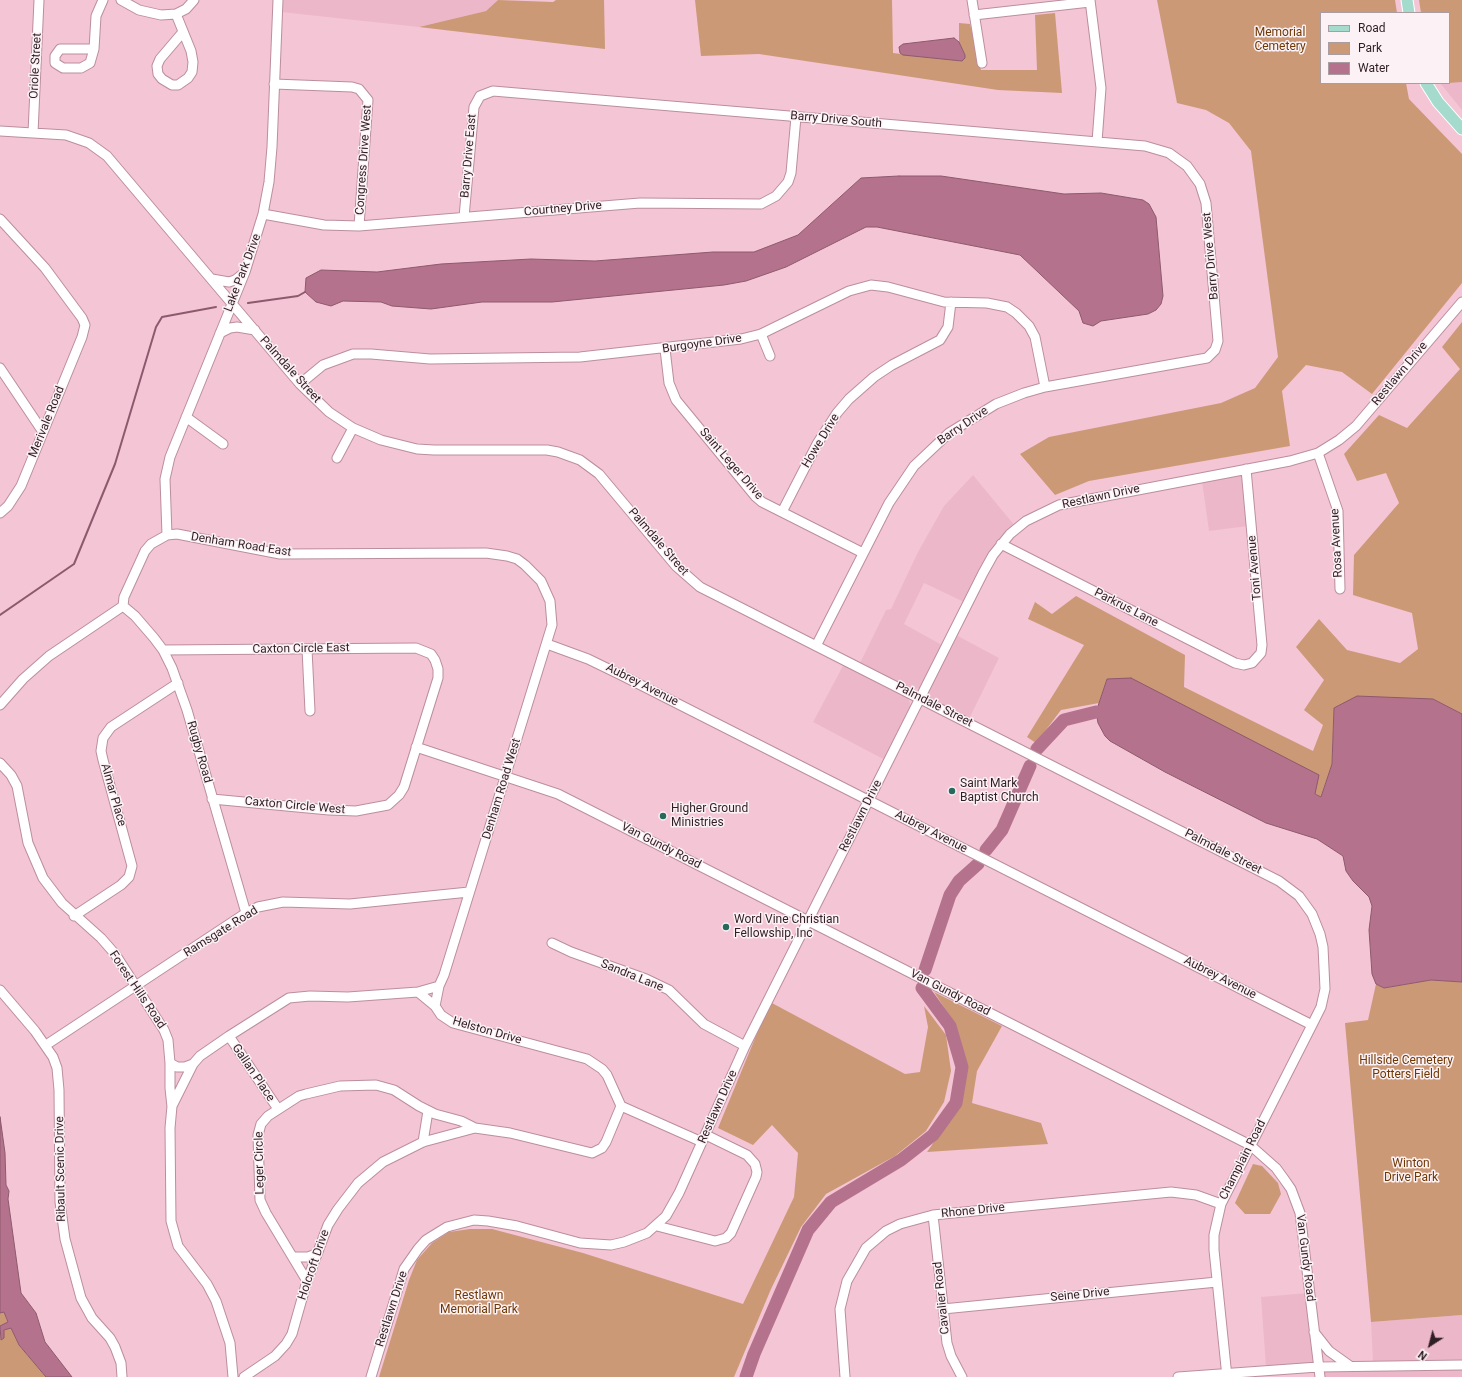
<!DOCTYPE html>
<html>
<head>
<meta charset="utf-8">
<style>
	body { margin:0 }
	#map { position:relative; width:1462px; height:1377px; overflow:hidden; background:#f4c5d5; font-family:Roboto,sans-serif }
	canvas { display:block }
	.legend { position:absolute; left:1320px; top:12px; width:130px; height:72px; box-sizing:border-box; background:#fcf2f5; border:1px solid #aa9da2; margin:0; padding:5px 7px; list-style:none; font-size:12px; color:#301e25 }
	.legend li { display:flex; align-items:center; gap:8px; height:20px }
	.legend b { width:20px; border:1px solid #aa9da2 }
	.north { position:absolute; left:1410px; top:1325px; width:40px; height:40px; -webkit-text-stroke:3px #fcf2f5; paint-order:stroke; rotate:216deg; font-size:11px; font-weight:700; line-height:16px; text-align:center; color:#301e25 }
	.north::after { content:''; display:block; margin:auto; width:14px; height:18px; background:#301e25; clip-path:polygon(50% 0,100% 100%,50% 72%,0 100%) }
</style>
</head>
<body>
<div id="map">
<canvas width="1462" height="1377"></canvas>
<ul class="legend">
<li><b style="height:5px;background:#a4dbcd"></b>Road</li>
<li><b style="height:11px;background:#c97"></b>Park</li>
<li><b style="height:11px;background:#b5728c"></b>Water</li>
</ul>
<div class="north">N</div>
</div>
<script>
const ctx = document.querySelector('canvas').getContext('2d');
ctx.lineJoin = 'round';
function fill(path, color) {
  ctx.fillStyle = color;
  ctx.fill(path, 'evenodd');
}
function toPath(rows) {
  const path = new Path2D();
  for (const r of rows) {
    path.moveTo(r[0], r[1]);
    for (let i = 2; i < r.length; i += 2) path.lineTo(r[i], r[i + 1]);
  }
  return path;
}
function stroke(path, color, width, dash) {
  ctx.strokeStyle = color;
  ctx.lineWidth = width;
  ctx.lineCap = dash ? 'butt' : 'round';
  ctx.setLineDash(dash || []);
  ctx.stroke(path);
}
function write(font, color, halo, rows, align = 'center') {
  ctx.font = font + ' Roboto,sans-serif';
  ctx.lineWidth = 3;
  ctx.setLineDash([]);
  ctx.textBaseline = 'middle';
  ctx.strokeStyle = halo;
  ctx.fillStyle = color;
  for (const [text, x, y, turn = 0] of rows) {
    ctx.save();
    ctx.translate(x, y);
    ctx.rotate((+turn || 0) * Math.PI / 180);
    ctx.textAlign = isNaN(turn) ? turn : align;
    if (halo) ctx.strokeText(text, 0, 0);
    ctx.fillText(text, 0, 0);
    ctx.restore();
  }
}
fill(toPath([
	[282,0,498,0,486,11,419,27,281,12],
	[1462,82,1462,110,1440,83],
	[1243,474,1248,526,1209,531,1202,481],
	[973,475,1015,526,997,542,985,562,964,602,924,583,904,624,942,645,921,687,913,690,860,663,886,610,891,609,918,552,944,506],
	[956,635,999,658,969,719,931,700,929,692],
	[844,664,908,698,910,703,910,708,885,760,813,722],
	[1307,1293,1313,1364,1266,1367,1261,1297],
	[1462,1315,1462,1361,1373,1363,1371,1322],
	[1462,1368,1462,1377,1323,1377,1322,1370]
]), '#edb7ca');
fill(toPath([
	[498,0,553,2,556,0,604,0,605,49,419,27,486,11],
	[695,0,892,0,893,53,962,61,965,55,959,42,959,23,970,24,981,70,1037,70,1035,15,1055,13,1062,93,998,90,759,54,701,56],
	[1157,0,1395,0,1397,13,1321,13,1321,83,1406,83,1409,99,1462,154,1462,283,1372,394,1342,372,1306,365,1282,391,1290,446,1089,481,1055,495,1020,454,1049,437,1221,403,1255,388,1278,357,1251,151,1229,123,1206,110,1177,103],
	[1419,0,1462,0,1462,82,1449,83,1449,13,1421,13],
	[1462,322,1462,714,1433,699,1334,708,1332,764,1321,797,1107,679,1099,703,1061,710,1036,743,1027,737,1084,645,1028,619,1035,602,1052,614,1076,596,1185,655,1184,687,1313,751,1323,725,1304,710,1324,680,1296,647,1319,619,1347,650,1400,663,1418,649,1412,613,1353,595,1354,555,1399,503,1386,473,1357,481,1344,454,1379,415,1407,428,1460,369,1442,347],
	[1431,980,1462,982,1462,1315,1371,1322,1345,1023,1368,1020,1376,984,1384,988],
	[934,992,1002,1026,977,1071,972,1103,1041,1123,1048,1144,927,1152,960,1105,967,1067,954,1022],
	[770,1002,905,1074,920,1072,928,1027,924,1006,946,1035,951,1071,944,1102,926,1131,895,1156,826,1194,801,1227,771,1289,734,1377,379,1377,409,1280,417,1260,432,1243,449,1232,470,1229,492,1229,583,1253,743,1304,794,1197,798,1153,772,1125,753,1145,718,1128],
	[1253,1164,1262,1166,1278,1183,1281,1194,1270,1214,1245,1214,1235,1203],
	[4,1311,8,1323,0,1326,0,1313],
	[11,1328,19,1345,46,1377,0,1377,0,1331,1,1340,4,1338,4,1330]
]), '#c97');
const water = toPath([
	[954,38,959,42,965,55,965,58,962,61,903,55,900,53,899,47,903,44,954,38],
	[899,176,941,176,1064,194,1101,193,1143,200,1149,204,1156,217,1163,296,1161,304,1156,310,1148,314,1101,321,1093,326,1083,323,1079,311,1020,255,877,227,866,227,786,267,746,281,724,285,552,302,482,302,431,309,392,306,381,302,343,301,331,306,316,302,305,292,306,278,321,270,377,272,441,264,531,259,595,261,713,252,754,252,798,235,861,178,899,176],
	[1131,678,1319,775,1315,794,1321,797,1332,764,1334,708,1357,696,1433,699,1462,714,1462,982,1431,980,1384,988,1376,984,1372,974,1369,930,1372,906,1369,897,1353,881,1346,871,1343,856,1317,839,1266,823,1165,772,1110,741,1105,736,1098,723,1096,712,1107,679,1131,678],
	[0,1117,5,1153,6,1185,9,1191,8,1199,21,1293,36,1313,45,1342,72,1377,46,1377,19,1345,11,1328,4,1330,4,1338,1,1340,0,1326,8,1322,4,1312,0,1313,0,1117]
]);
fill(water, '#b5728c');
stroke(water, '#8d596d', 1);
stroke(toPath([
	[248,303,298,296,305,292],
	[0,615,74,564,115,464,156,327,162,317,216,307]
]), '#8d596d', 2);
stroke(toPath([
	[1037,749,1064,720,1096,712],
	[986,850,1002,830,1030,766],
	[925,970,950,895,959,881,978,864],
	[746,1377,754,1354,808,1230,831,1202,901,1160,933,1135,956,1103,962,1067,950,1026,922,988]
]), '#b5728c', 13);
const minor = toPath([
	[121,0,139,10,161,15,176,14,186,9,194,0],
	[972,0,982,63],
	[1090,0,1101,88,1097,142],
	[176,14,191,51,193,62,192,72,188,78,178,85,172,85,162,79,158,74,157,66,160,59,183,32],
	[974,15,1090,2],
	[94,49,60,49,55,56,55,63,63,68,81,68,90,63,94,49,96,16,103,0],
	[274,84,352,87,359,89,368,100,359,226],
	[0,131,66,135,89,143,107,156,300,384,329,412,353,428,381,440,417,449,434,450,547,450,558,452,580,460,599,474,676,566,700,587,1279,881,1299,896,1312,914,1320,934,1323,947,1325,989,1321,1007,1312,1025,1221,1204,1214,1235,1214,1250,1227,1377],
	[33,133,39,0],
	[263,214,324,225,359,226,640,203,761,204,776,196,788,182,791,173,796,117],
	[464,217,474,107,480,96,493,91,1145,146,1169,153,1187,166,1200,184,1206,203,1218,341,1215,350,1207,358,1045,387,1024,393,996,404,949,433,914,466,889,503,816,646],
	[0,219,45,268,82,318,85,325,82,337,21,486,8,506,0,513],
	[212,279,229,282,235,280,244,273],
	[220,333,230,328,237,327,255,330],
	[761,334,770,356],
	[665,349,669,383,676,400,755,496,762,502,863,553],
	[0,368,43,432],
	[300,384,323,365,353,354,371,354,430,359,580,357,741,339,761,334,849,291,871,285,888,287,944,302,987,303,1007,307,1016,313,1029,326,1035,337,1045,387],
	[186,417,223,444],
	[1318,453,1338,511,1340,589],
	[337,458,353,428],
	[782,512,817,444,837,413,849,399,874,377,892,365,940,340,948,327,951,302],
	[167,535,165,479,170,457,245,272,263,214,269,182,272,147,278,0],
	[1001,544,1235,663,1244,665,1252,663,1261,653,1262,645,1246,469],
	[123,606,135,616,154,638,163,650,172,668,187,710,246,913],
	[547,644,588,659,621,675,1312,1025],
	[307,649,310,711],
	[163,650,416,648,431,654,435,660,438,669,438,678,404,787,399,795,388,805,356,811,329,810,212,799],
	[0,705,23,679,49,656,123,606,124,597,145,551,151,544,167,535,177,534,280,554,486,553,507,556,517,559,525,565,541,581,550,601,552,625,444,975,439,986,435,1006,441,1015,453,1023,587,1059,602,1069,607,1075,621,1106,702,1142],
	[416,747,558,794,1250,1145,1276,1168,1284,1179,1291,1189,1300,1213,1320,1377],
	[0,763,11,775,17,786,28,843,43,878,62,903,101,938,115,954,164,1030,168,1040,170,1063,177,1067,185,1067,193,1064,172,1106,170,1128,171,1221,178,1246,207,1284,216,1301,230,1343,233,1377],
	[74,916,121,885,129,877,132,866,103,760,101,751,103,738,111,727,178,683],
	[552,943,571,952,646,979,669,990,704,1024,745,1046],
	[0,990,35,1031,53,1057,57,1068,59,1090,60,1202,65,1239,81,1298,92,1318,110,1338,115,1347,121,1363,122,1377],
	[418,992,435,1006],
	[229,1036,278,1109],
	[46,1045,246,913,258,907,283,902,350,904,469,892],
	[170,1063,170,1088,172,1107],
	[193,1064,200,1056,229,1036,289,998,310,996,348,997,418,992,439,986],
	[423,1142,428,1111],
	[933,1215,947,1343,951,1356,962,1377],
	[657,1226,715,1241,726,1238,731,1233,756,1177,757,1172,755,1164,747,1155,706,1135],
	[293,1257,308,1257,316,1254],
	[307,1281,266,1213,260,1200,258,1135,261,1124,268,1116,299,1096,306,1094,340,1086,376,1085,394,1090,419,1106,435,1114,461,1121,475,1128],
	[943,1309,1217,1282],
	[1314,1332,1329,1351,1350,1366],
	[244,1377,275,1356,286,1344,292,1334,307,1281,328,1225,338,1209,358,1183,383,1162,423,1142,475,1128,510,1133,592,1153,602,1148,606,1142,621,1106],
	[371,1377,404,1269,418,1249,426,1240,447,1227,474,1220,488,1221,517,1226,580,1243,611,1245,624,1242,647,1233,666,1216,679,1193,745,1046,983,573,993,555,1010,534,1026,521,1059,505,1290,461,1318,453,1339,440,1356,426,1462,302],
	[845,1377,840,1309,847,1281,866,1248,886,1231,900,1224,933,1215,1171,1192,1196,1195,1221,1204],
	[1178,1377,1318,1367,1462,1365]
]);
const major = toPath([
	[1407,0,1409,13],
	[1426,83,1438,102,1462,129]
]);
stroke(minor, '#bb8e9e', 11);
stroke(major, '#fff', 13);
stroke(minor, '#fff', 9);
stroke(major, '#a4dbcd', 11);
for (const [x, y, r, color] of [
	[952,791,4,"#276a5b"],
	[663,816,4,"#276a5b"],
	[726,927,4,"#276a5b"]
]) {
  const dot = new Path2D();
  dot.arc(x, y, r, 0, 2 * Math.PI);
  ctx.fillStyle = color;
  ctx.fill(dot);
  stroke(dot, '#fcf2f5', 1.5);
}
write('12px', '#6e3704', '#fcf2f5', [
	["Memorial",1280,33],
	["Cemetery",1280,47],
	["Hillside Cemetery",1406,1061],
	["Potters Field",1406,1075],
	["Winton",1411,1164],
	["Drive Park",1411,1178],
	["Restlawn",479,1296],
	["Memorial Park",479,1310]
]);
write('12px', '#301e25', '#fcf2f5', [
	["Oriole Street",36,66,-87],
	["Barry Drive South",836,120,5],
	["Barry Drive East",469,156,-85],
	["Congress Drive West",364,160,-86],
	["Courtney Drive",563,209,-5],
	["Barry Drive West",1211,256,-95],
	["Lake Park Drive",243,273,-69],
	["Burgoyne Drive",702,344,-8],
	["Palmdale Street",290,370,48],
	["Restlawn Drive",1400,374,-50],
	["Merivale Road",47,422,-68],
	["Barry Drive",963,426,-34],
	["Howe Drive",821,441,-59],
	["Saint Leger Drive",731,464,49],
	["Restlawn Drive",1101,497,-12],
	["Palmdale Street",658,542,49],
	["Rosa Avenue",1337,543,-93],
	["Denham Road East",241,545,9],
	["Toni Avenue",1255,568,-95],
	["Parkrus Lane",1126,608,27],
	["Caxton Circle East",301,649,-1],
	["Aubrey Avenue",642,685,27],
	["Palmdale Street",934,705,27],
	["Rugby Road",199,752,74],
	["Denham Road West",502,789,-73],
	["Almar Place",113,795,74],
	["Caxton Circle West",295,806,5],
	["Restlawn Drive",861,816,-63],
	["Aubrey Avenue",931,832,27],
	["Van Gundy Road",661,846,27],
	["Palmdale Street",1223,852,27],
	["Ramsgate Road",221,932,-32],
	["Sandra Lane",632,976,22],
	["Aubrey Avenue",1220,978,27],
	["Forest Hills Road",137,990,56],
	["Van Gundy Road",950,993,27],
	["Helston Drive",487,1031,16],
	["Gallan Place",253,1073,56],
	["Restlawn Drive",718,1107,-66],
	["Champlain Road",1243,1160,-63],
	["Leger Circle",260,1163,-91],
	["Ribault Scenic Drive",61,1169,-91],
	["Rhone Drive",973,1211,-6],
	["Van Gundy Road",1305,1258,83],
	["Holcroft Drive",314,1265,-71],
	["Seine Drive",1080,1295,-6],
	["Cavalier Road",942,1298,-96],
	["Restlawn Drive",392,1309,-72]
]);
write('12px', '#301e25', '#fcf2f5', [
	["Saint Mark",960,784],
	["Baptist Church",960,798],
	["Higher Ground",671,809],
	["Ministries",671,823],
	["Word Vine Christian",734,920],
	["Fellowship, Inc",734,934]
], 'left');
</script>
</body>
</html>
